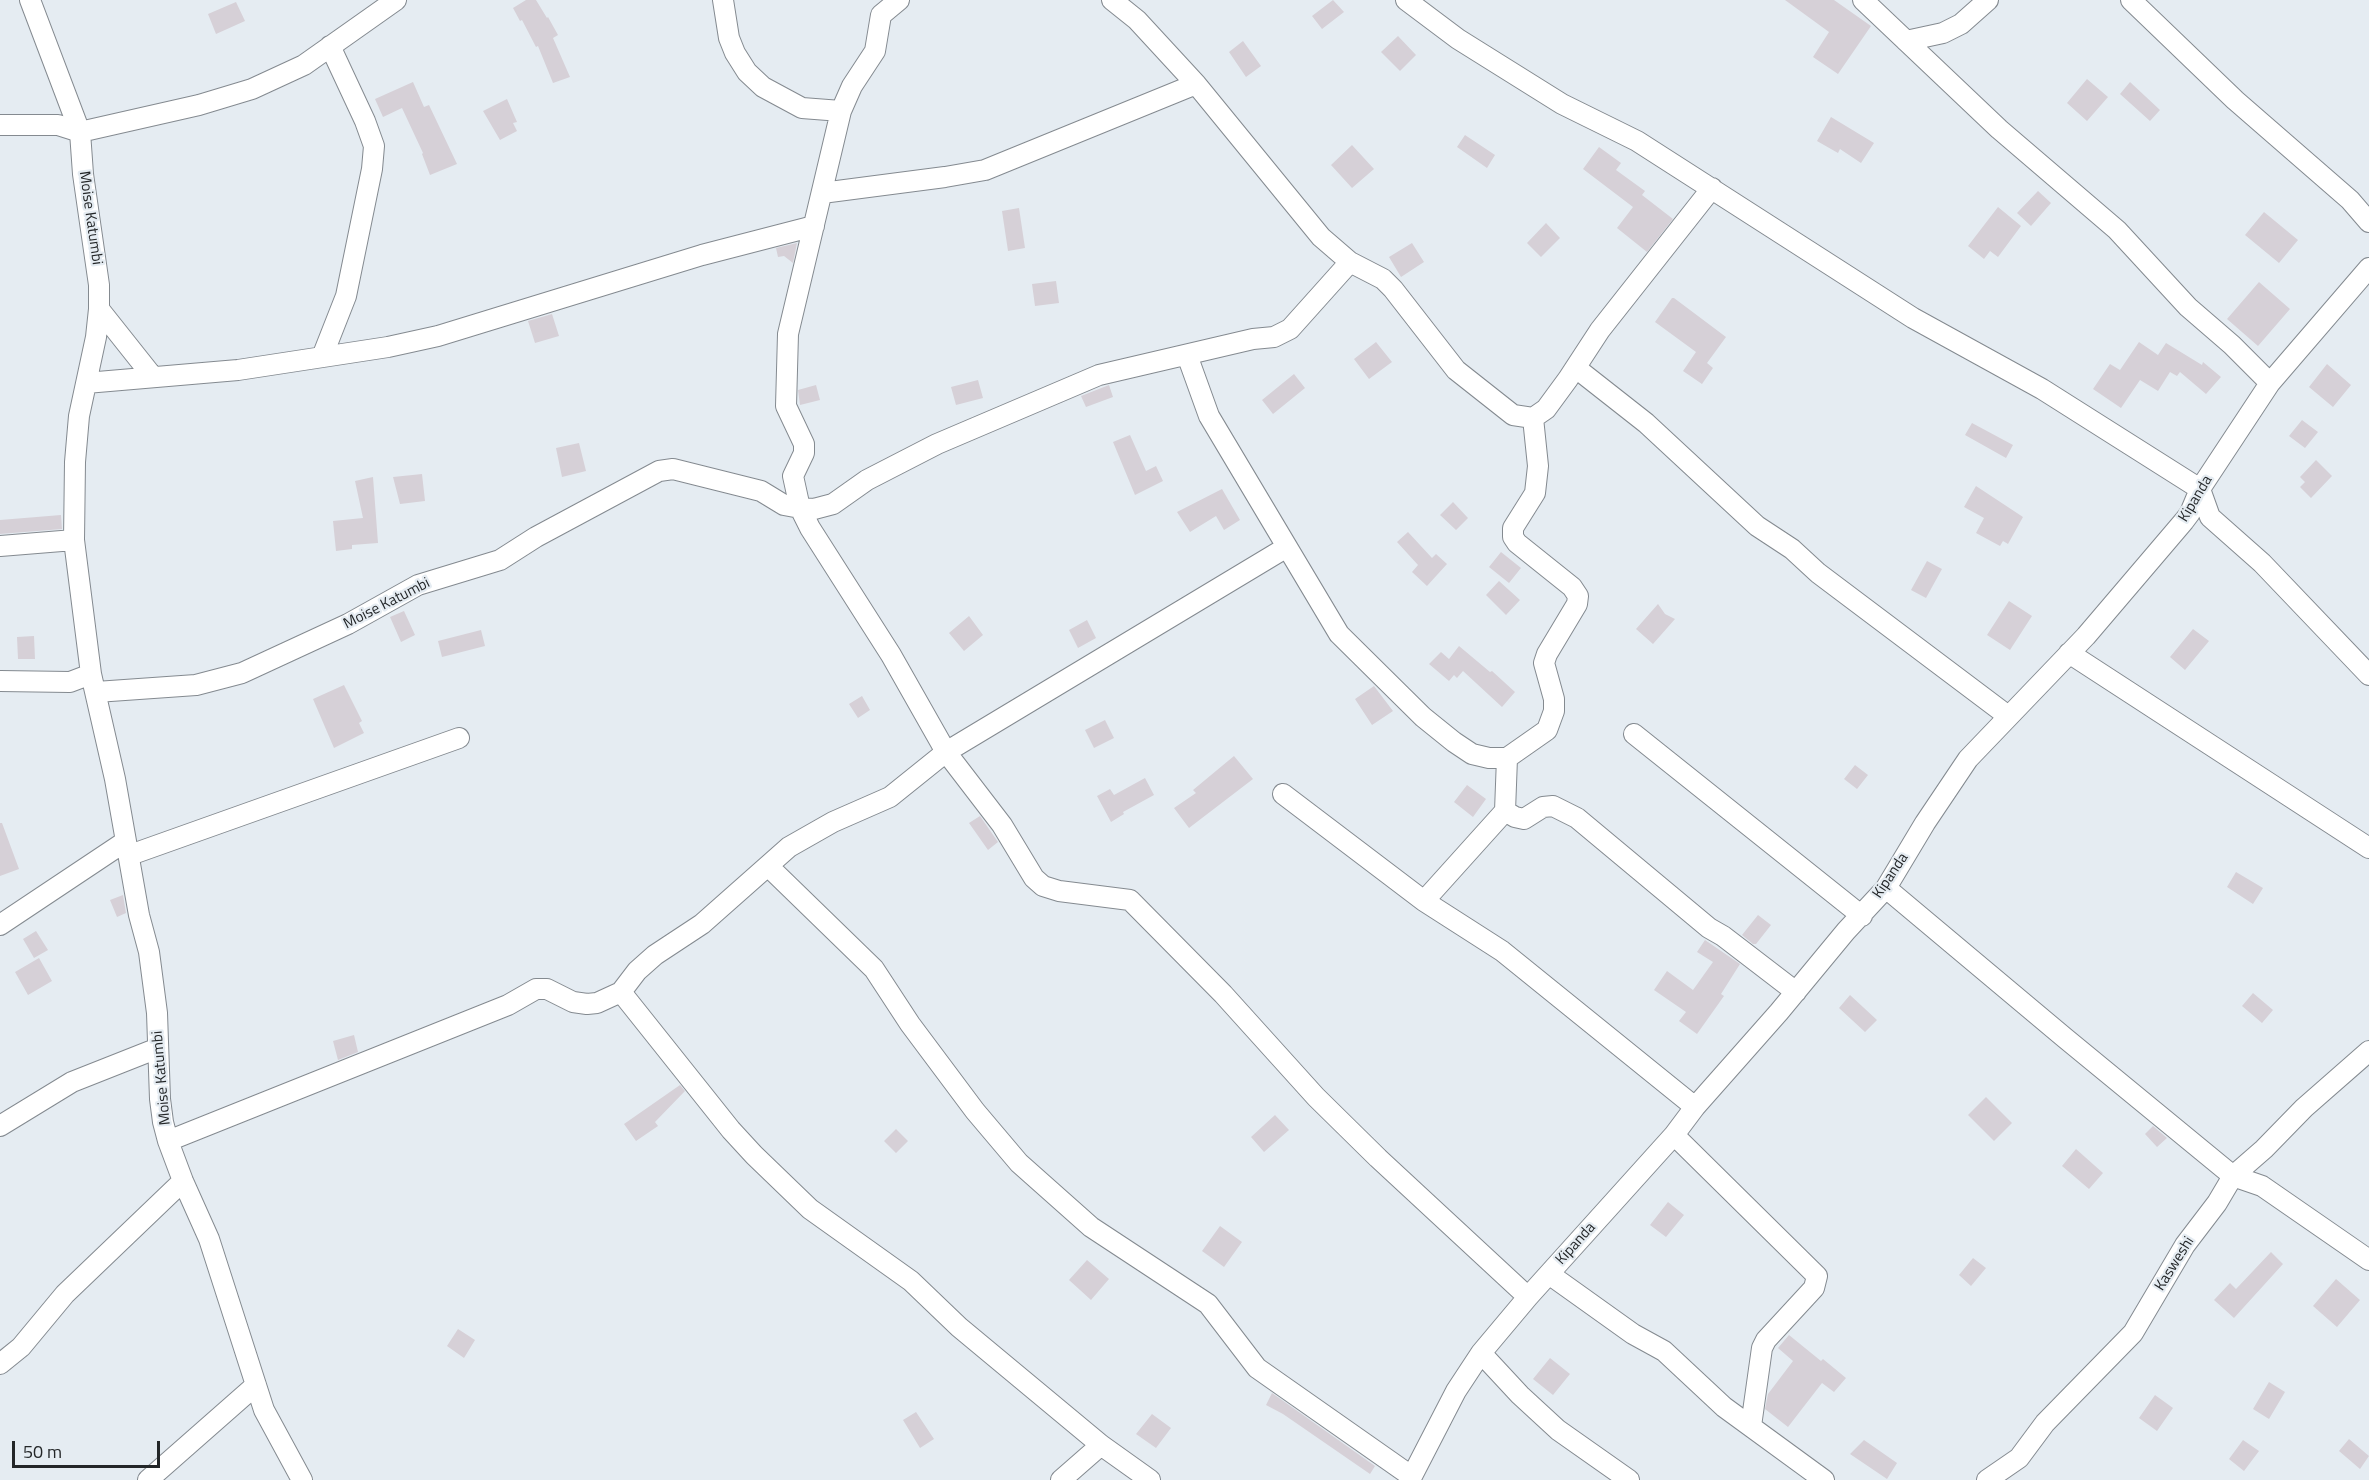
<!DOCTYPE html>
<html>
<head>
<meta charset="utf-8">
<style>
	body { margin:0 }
	#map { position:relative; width:2369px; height:1480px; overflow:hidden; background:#e5ecf2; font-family:"Titillium Web",sans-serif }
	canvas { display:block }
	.scale { position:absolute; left:12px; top:1441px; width:148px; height:27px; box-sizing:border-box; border:3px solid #232628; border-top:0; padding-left:8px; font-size:18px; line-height:21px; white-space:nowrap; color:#232628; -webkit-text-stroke:4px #e5ecf2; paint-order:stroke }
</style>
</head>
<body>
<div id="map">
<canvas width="2369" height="1480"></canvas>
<div class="scale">50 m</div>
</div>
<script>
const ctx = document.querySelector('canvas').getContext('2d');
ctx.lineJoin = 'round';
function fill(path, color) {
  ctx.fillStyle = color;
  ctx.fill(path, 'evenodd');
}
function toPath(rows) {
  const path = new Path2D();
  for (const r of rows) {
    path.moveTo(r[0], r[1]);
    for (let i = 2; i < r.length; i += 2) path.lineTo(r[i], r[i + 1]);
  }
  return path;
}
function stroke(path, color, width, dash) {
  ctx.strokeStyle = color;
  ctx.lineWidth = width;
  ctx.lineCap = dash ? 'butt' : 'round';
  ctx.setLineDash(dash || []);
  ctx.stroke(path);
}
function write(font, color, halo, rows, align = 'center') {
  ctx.font = font + ' "Titillium Web",sans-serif';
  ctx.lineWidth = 4.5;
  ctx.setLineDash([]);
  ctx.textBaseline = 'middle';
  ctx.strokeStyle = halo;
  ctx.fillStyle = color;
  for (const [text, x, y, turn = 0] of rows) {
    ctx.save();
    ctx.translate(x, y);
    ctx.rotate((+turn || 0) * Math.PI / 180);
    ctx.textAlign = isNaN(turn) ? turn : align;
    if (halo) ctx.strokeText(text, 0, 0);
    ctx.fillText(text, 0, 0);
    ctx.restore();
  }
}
fill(toPath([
	[526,0,536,0,547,18,548,17,558,35,553,38,570,77,553,83,538,46,536,47,522,20,520,21,513,8],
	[1333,0,1344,12,1322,29,1312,16],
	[1785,0,1834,0,1871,26,1838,74,1813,57,1829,32],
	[236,2,245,21,216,34,208,14],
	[1398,36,1416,55,1400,71,1381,52],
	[1243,41,1261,66,1246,77,1229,52],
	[2087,79,2108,97,2087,121,2067,103],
	[413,82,424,107,429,105,457,164,430,175,422,154,423,153,402,108,383,117,375,99],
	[2130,82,2160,110,2150,121,2120,94],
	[507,99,517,122,513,123,517,131,500,140,483,111],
	[1831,117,1874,143,1861,163,1840,149,1838,153,1817,141],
	[1465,135,1495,155,1487,168,1457,147],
	[1352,145,1374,169,1352,188,1331,165],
	[1599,147,1621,163,1616,170,1645,191,1642,195,1673,219,1647,252,1617,228,1633,207,1583,169],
	[2038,191,2051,203,2031,226,2017,213],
	[1998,207,2021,226,1998,257,1990,251,1984,259,1968,246],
	[1019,208,1025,248,1008,251,1002,211],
	[2264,212,2298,240,2279,263,2245,235],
	[1546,223,1560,238,1541,257,1527,243],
	[797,243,793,263,784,256,778,257,776,248],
	[1412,243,1424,262,1401,277,1389,257],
	[1056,281,1059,303,1035,306,1032,284],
	[2259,282,2290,309,2258,346,2227,319],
	[1672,298,1674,298,1726,337,1707,363,1713,368,1702,384,1683,371,1696,352,1655,322],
	[552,314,559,336,535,343,528,321],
	[1376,342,1392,362,1369,379,1354,359],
	[2139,342,2158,355,2166,343,2202,365,2203,362,2221,377,2206,394,2180,372,2177,376,2170,372,2158,391,2140,380,2121,408,2093,389,2110,364,2120,370],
	[2327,364,2351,385,2333,407,2309,387],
	[1294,374,1305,388,1273,414,1262,400],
	[978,380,983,398,956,405,951,387],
	[816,385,820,400,800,405,798,390],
	[1109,385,1113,397,1086,407,1081,396],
	[2302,420,2318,432,2305,448,2289,436],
	[1972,423,2013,445,2006,458,1965,435],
	[1130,435,1146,471,1156,466,1163,481,1135,495,1113,442],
	[579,443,586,471,562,477,556,448],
	[2316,460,2332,476,2311,498,2300,487,2305,482,2300,477],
	[422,474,425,501,400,504,393,477],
	[373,477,378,543,352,545,352,549,336,551,333,521,363,518,355,481],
	[1976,486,2023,517,2008,544,2003,541,2000,546,1976,533,1984,518,1964,507],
	[1222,489,1240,520,1224,530,1216,516,1190,532,1177,512],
	[1453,502,1468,518,1456,530,1440,515],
	[61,515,62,529,0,534,0,520],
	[1408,532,1432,558,1436,554,1447,564,1427,586,1412,572,1418,565,1397,542],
	[1501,552,1521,568,1509,583,1489,567],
	[1927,561,1942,569,1926,598,1911,590],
	[1499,581,1520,600,1506,615,1486,595],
	[2009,601,2032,616,2010,650,1987,635],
	[1658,604,1665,614,1675,619,1653,644,1636,629],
	[404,611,415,635,401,642,390,617],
	[969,616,983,635,964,651,949,633],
	[1087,620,1096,638,1078,648,1069,630],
	[2193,629,2209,641,2185,670,2170,657],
	[481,630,485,646,442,657,438,641],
	[34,636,35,659,18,659,17,637],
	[1459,646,1490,672,1492,671,1515,692,1502,707,1463,671,1457,678,1454,675,1449,681,1429,664,1441,652,1449,659],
	[344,685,362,721,359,723,364,733,334,748,313,699],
	[1374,686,1393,711,1372,725,1355,699],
	[862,696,870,710,858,718,849,704],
	[1105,720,1114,738,1094,748,1085,730],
	[1234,756,1253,779,1189,828,1174,808,1196,793,1193,790],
	[1855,765,1868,775,1857,789,1844,779],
	[1145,778,1154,795,1123,812,1124,814,1111,822,1097,796,1110,789,1114,795],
	[1467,785,1486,799,1473,817,1454,802],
	[980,816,998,842,988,850,969,823],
	[0,823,2,823,19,869,0,876],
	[2236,872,2263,888,2253,904,2227,887],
	[123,895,126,913,117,917,110,900],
	[1758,915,1771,925,1756,944,1753,944,1742,935],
	[36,931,48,950,34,958,23,939],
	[1705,940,1740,964,1721,994,1724,996,1697,1034,1679,1021,1686,1012,1654,990,1667,971,1693,990,1713,962,1697,952],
	[39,958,52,981,28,995,15,972],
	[2253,993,2273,1010,2262,1023,2242,1006],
	[1850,995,1877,1020,1865,1032,1839,1008],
	[354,1035,358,1052,338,1060,333,1041],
	[680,1085,685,1091,655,1122,658,1126,636,1141,624,1124],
	[1986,1097,2012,1123,1994,1141,1968,1115],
	[1275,1115,1289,1130,1264,1152,1251,1137],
	[2153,1126,2167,1138,2157,1147,2145,1134],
	[896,1129,908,1141,896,1153,884,1141],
	[2076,1149,2103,1173,2089,1189,2062,1166],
	[1668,1202,1684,1215,1666,1237,1650,1225],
	[1220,1226,1242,1242,1224,1267,1202,1251],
	[2271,1252,2283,1264,2234,1318,2214,1300,2230,1283,2236,1289],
	[1973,1258,1986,1268,1971,1286,1959,1275],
	[1087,1260,1109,1279,1091,1300,1069,1280],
	[2336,1279,2360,1300,2337,1327,2313,1306],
	[458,1329,475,1340,464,1358,447,1346],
	[1789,1335,1821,1361,1823,1359,1846,1378,1834,1392,1822,1383,1788,1427,1765,1409,1768,1394,1793,1361,1778,1348],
	[1550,1358,1570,1374,1553,1395,1533,1379],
	[2269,1382,2285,1392,2269,1419,2253,1409],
	[1272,1393,1375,1466,1370,1474,1283,1414,1266,1405],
	[2155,1395,2173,1408,2157,1431,2139,1418],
	[916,1412,934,1439,920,1448,903,1420],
	[1152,1414,1171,1428,1156,1448,1136,1434],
	[2349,1439,2369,1456,2360,1469,2339,1451],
	[1864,1440,1897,1463,1887,1479,1850,1454],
	[2243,1440,2259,1451,2244,1471,2229,1459]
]), '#d6d0d7');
const minor = toPath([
	[30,0,80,132,83,174,99,285,99,309,96,337,79,416,75,462,74,540,91,674,115,779,139,915,149,952,157,1013,160,1099,163,1122,168,1141,183,1181,209,1239,264,1410,302,1480],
	[723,0,729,38,735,53,747,72,763,87,802,108,841,111],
	[899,0,881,15,875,51,852,86,841,111,788,334,786,406,804,444,804,453,793,476,800,508,810,528,891,655,946,752,1002,825,1034,878,1043,886,1059,891,1130,900,1223,994,1316,1097,1378,1158,1528,1297],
	[1112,0,1137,20,1196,84,1321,237,1350,262,1383,279,1393,289,1456,370,1513,415,1533,418,1546,409,1568,379,1600,330,1712,188],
	[1406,0,1458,39,1562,104,1637,141,1913,318,2042,389,2200,489,2210,517,2262,563,2369,675],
	[1863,0,1999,129,2117,230,2188,307,2232,345,2270,383],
	[2131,0,2235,100,2350,200,2369,222],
	[1906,41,1943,33,1961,24,1988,0],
	[0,125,58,125,80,132,199,105,252,89,304,65,396,0],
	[822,193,945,177,985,170,1196,84],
	[99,309,153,377],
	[1187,355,1209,416,1339,634,1423,717,1454,742,1472,754,1489,758,1507,758],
	[322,357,346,296,372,169,374,146,365,121,330,46],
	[1576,368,1646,423,1757,526,1792,549,1818,573,2008,716],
	[86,383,238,370,388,347,438,336,702,255,814,226],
	[0,546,74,540],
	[2069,653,2369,848],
	[0,681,70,682,91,674],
	[96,692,196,685,242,673,348,624,418,585,500,560,536,537,659,471,673,469,761,491,784,505,800,508,814,509,833,504,867,480,937,444,1099,375,1253,339,1274,337,1290,329,1350,262],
	[1634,734,1862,916],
	[1283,794,1424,901,1502,951,1695,1107],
	[1505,811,1515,817,1524,819,1543,807,1553,806,1577,818,1709,928,1723,936,1796,992],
	[130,855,459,738],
	[768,866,874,969,910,1024,975,1111,1019,1163,1091,1227,1208,1304,1257,1368,1411,1476],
	[1886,888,2065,1038,2233,1176,2262,1186,2369,1260],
	[1424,901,1505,811,1507,758,1547,730,1554,711,1554,699,1544,663,1547,654,1577,604,1578,596,1572,587,1517,543,1513,537,1513,528,1535,493,1538,466,1533,418],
	[0,925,126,841],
	[621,992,731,1130,754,1155,810,1209,911,1281,959,1327,1101,1445,1150,1480],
	[0,1126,72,1082,158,1048],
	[1674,1135,1817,1276,1814,1288,1766,1340,1762,1348,1751,1426],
	[168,1141,508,1005,536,989,547,989,573,1002,587,1004,597,1003,621,992,637,971,655,955,702,924,789,847,833,822,890,797,946,752,1287,547],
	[1549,1274,1633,1334,1664,1351,1724,1407,1824,1480],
	[1481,1353,1520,1395,1558,1430,1629,1480],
	[0,1364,21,1347,65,1294,183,1181],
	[148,1480,256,1385],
	[1061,1480,1101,1445],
	[1410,1480,1456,1391,1481,1353,1528,1297,1674,1135,1695,1107,1779,1012,1846,931,1886,888,1925,823,1968,759,2086,636,2184,521,2190,513,2200,489,2270,383,2369,268],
	[1987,1480,2019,1458,2045,1423,2133,1333,2185,1245,2217,1203,2233,1176,2264,1149,2304,1108,2369,1051]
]);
stroke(minor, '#848a90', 22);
stroke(minor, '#fff', 20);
write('15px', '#232628', '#e5ecf2', [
	["Moise Katumbi",90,218,82],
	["Kipanda",2196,499,-59],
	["Moise Katumbi",387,604,-27],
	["Kipanda",1891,876,-56],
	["Moise Katumbi",162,1078,-95],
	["Kipanda",1576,1244,-48],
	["Kasweshi",2175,1264,-58]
]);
</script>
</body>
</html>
